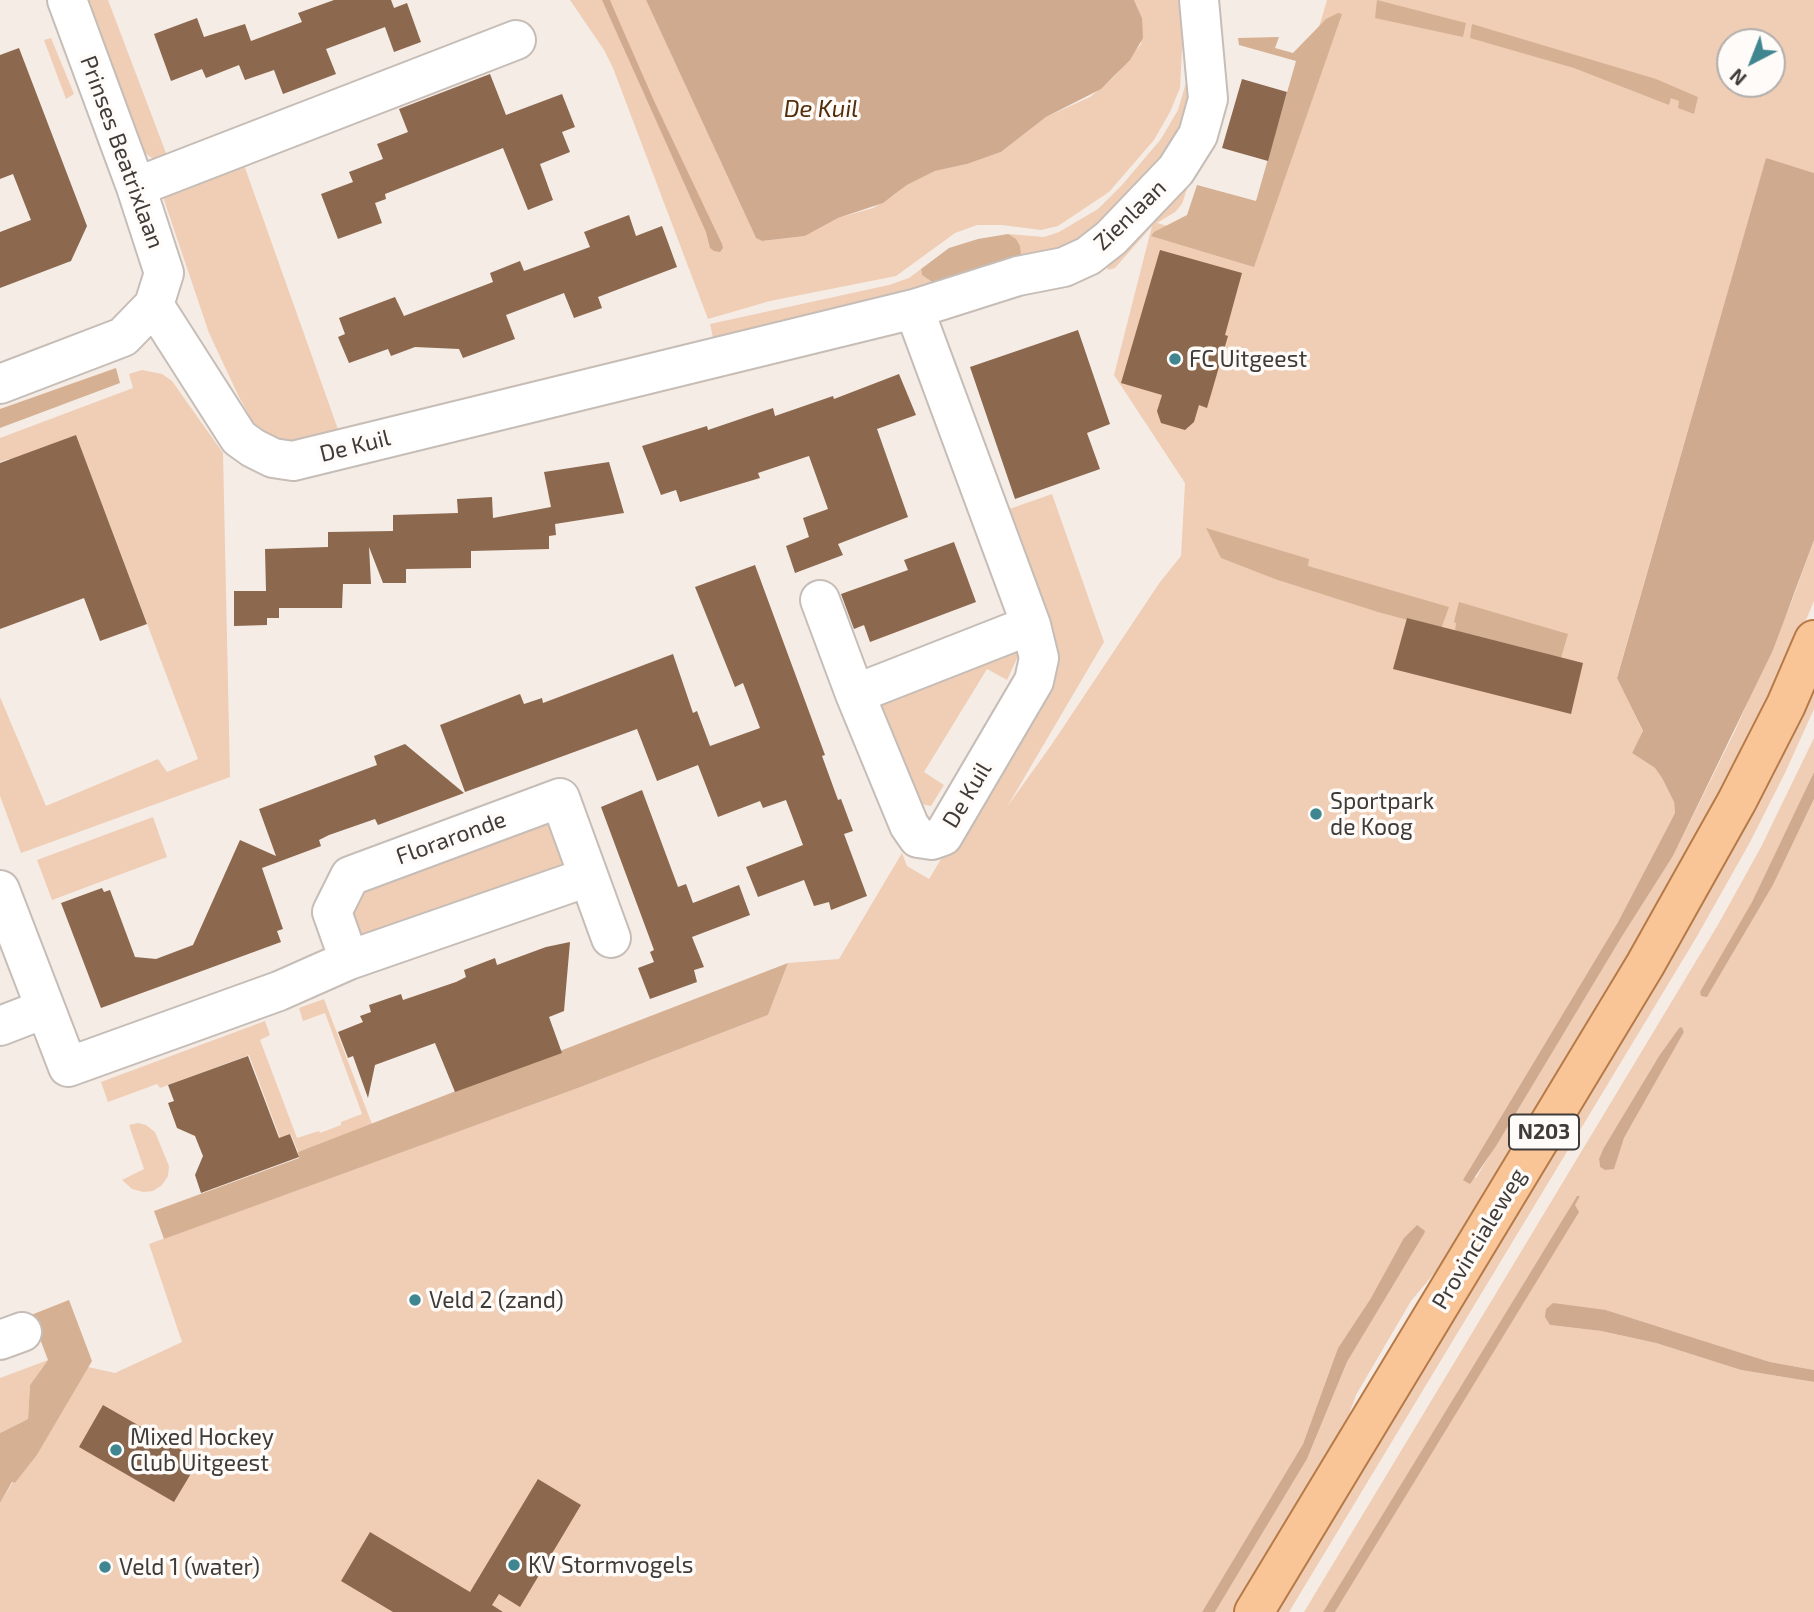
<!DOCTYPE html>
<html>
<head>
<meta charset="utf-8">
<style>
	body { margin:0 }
	#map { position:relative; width:1814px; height:1612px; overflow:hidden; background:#f5ece6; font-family:"Exo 2",sans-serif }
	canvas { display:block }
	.north { position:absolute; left:1716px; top:28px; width:70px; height:70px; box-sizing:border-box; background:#fefbf8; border:2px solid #b2aeac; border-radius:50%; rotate:222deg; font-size:19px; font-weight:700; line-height:28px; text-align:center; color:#3f3b39 }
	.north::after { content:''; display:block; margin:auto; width:24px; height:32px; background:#408691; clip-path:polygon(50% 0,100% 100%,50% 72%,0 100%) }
</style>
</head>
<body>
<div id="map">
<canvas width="1814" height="1612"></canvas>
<div class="north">N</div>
</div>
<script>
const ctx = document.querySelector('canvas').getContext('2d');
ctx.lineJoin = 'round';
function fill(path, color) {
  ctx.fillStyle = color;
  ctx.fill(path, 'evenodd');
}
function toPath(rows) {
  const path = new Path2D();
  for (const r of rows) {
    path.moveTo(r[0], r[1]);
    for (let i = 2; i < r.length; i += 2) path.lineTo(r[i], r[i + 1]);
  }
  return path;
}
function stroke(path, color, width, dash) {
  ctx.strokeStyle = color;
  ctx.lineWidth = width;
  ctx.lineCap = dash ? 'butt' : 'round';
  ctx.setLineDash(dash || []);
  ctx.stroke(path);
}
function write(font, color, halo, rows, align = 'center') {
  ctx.font = font + ' "Exo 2",sans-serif';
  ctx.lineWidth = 7;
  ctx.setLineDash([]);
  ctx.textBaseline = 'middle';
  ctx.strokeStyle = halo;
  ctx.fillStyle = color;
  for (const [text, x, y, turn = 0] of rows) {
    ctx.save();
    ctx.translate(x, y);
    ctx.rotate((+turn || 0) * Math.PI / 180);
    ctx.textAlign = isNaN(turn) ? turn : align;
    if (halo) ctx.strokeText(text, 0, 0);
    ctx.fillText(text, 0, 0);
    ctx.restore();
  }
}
fill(toPath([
	[86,0,108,0,169,161,156,161,142,151],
	[570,0,646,0,756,238,762,241,805,236,838,218,873,208,893,196,907,185,935,171,967,164,1001,152,1046,117,1090,97,1114,77,1141,44,1142,18,1134,0,1178,0,1183,30,1180,88,1170,112,1154,140,1109,192,1058,226,1041,230,1002,225,977,225,955,233,896,276,770,301,708,319,613,68,604,50],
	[1327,0,1814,0,1814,173,1766,159,1617,677,1643,732,1632,753,1655,768,1662,778,1674,802,1675,813,1618,922,1469,1170,1476,1178,1621,938,1673,856,1735,731,1793,598,1814,540,1814,601,1784,673,1694,852,1463,1239,1411,1301,1356,1395,1339,1442,1237,1612,1215,1612,1307,1459,1347,1362,1424,1234,1371,1298,1338,1348,1303,1444,1202,1612,0,1612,0,1503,13,1482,15,1483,37,1455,88,1367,115,1373,182,1342,149,1244,578,1088,768,1015,788,963,839,959,902,853,907,866,929,879,1047,683,1001,512,1052,494,1104,642,1007,807,1052,744,1160,582,1181,556,1185,483,1114,375,1152,226,1115,268,1108,270,1105,261,1197,159,1182,204,1175,212,1157,223,1254,249],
	[1730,42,1772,42,1772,84,1730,84],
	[51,38,74,94,66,99,44,40],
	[1195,52,1187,130,1087,241,1017,261,1008,234,1044,237,1059,232,1098,209,1122,185,1161,139,1178,110],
	[244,165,340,435,291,447,260,435,239,397,209,333,161,191],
	[921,269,922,275,935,284,714,342,710,324,889,285,909,278],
	[142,370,162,374,172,381,223,453,230,777,21,853,0,796,0,697,46,806,158,759,167,772,198,759,76,435,14,471,9,459,0,462,0,438,133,388,129,374],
	[1013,650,1020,652,1007,680,987,669,924,772,944,785,931,806,921,804,916,800,879,706,883,699],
	[1814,685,1814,709,1785,773,1749,844,1696,938,1289,1612,1274,1612,1722,870,1768,781],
	[1814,738,1814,772,1707,997,1773,885,1814,799,1814,1370,1770,1362,1606,1310,1550,1325,1601,1331,1656,1343,1741,1370,1814,1382,1814,1612,1335,1612,1578,1212,1574,1205,1580,1196,1577,1196,1323,1612,1304,1612,1719,923,1761,847],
	[1682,1027,1684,1032,1624,1138,1617,1156,1615,1166,1605,1170,1600,1167,1599,1159,1603,1149,1659,1056,1679,1028],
	[153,817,167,857,52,900,37,860],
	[547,819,566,873,361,936,352,921,350,904,361,888],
	[324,999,372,1124,298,1152,291,1134,280,1138,249,1055,160,1088,157,1084,108,1102,101,1082,265,1021,270,1035,260,1040,297,1138,319,1131,320,1133,341,1125,341,1122,362,1114,325,1013,303,1021,299,1008],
	[138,1123,146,1125,155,1132,169,1166,168,1176,162,1185,153,1191,143,1192,132,1189,122,1180,144,1169,129,1125],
	[48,1360,30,1385,28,1419,0,1433,0,1378]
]), '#efceb5');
fill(toPath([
	[1377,0,1466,23,1463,37,1375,18],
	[1338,13,1342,14,1254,267,1151,236,1154,232,1187,215,1197,185,1256,201,1296,61,1239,45,1238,38,1279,37,1275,48,1293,53,1326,19],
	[1472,24,1656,79,1698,97,1694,114,1678,108,1679,101,1671,98,1669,105,1574,68,1470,38],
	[1008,234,1016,239,1020,246,1021,255,1017,261,935,284,922,275,921,269,949,248,978,239],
	[116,368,120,383,0,428,0,409],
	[1206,528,1309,559,1308,566,1449,607,1441,629,1378,612,1275,579,1221,558],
	[1459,602,1568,634,1561,658,1455,632,1456,623,1454,622],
	[788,963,768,1015,578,1088,164,1239,154,1211,299,1158,298,1152],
	[69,1300,92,1361,37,1455,15,1483,12,1482,0,1503,0,1433,28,1419,30,1385,48,1360,31,1315]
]), '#d5b093');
fill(toPath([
	[602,0,610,0,612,5,655,103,722,244,723,248,720,252,714,251,710,248,706,232],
	[646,0,1134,0,1142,18,1143,38,1130,60,1101,89,1046,117,1001,152,967,164,935,171,907,185,883,203,838,218,805,236,762,241,756,238],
	[1766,158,1814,173,1814,540,1773,650,1673,856,1621,938,1496,1146,1470,1184,1463,1180,1618,922,1675,813,1674,802,1662,778,1655,768,1632,753,1643,731,1617,678],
	[1814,772,1814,799,1773,885,1707,997,1701,996,1700,992,1752,902],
	[1682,1027,1684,1032,1624,1138,1614,1169,1605,1170,1600,1167,1599,1159,1603,1149,1659,1056,1679,1028],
	[1577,1196,1580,1196,1575,1205,1579,1212,1335,1612,1323,1612],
	[1417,1225,1425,1231,1424,1234,1347,1362,1307,1459,1215,1612,1202,1612,1303,1444,1338,1348,1371,1298,1404,1238],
	[1553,1303,1606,1310,1770,1362,1814,1370,1814,1382,1741,1370,1656,1343,1601,1331,1550,1325,1545,1317,1546,1309]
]), '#d0aa8e');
fill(toPath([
	[334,0,391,0,394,8,407,3,421,42,394,52,385,27,326,49,336,74,283,94,274,70,245,80,239,65,206,78,202,69,171,81,154,34,197,18,204,37,245,24,251,41,302,22,298,13],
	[19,48,87,226,71,261,0,288,0,232,31,220,13,174,0,179,0,55],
	[490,74,506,115,562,94,575,127,562,132,570,152,540,164,553,200,528,210,503,148,385,194,386,199,375,203,382,223,338,239,321,194,353,182,349,172,383,159,377,144,408,132,399,109],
	[1242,79,1287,92,1268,161,1222,148],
	[629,215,636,236,662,226,677,267,598,297,602,308,574,318,564,293,506,315,515,339,463,358,459,349,415,347,391,356,388,349,349,363,338,337,345,334,339,318,395,297,404,316,493,282,490,273,520,261,524,271,590,247,584,232],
	[1160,250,1242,273,1225,335,1228,336,1207,408,1199,405,1194,422,1185,430,1161,423,1157,411,1162,395,1121,383],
	[1078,330,1110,424,1087,433,1100,469,1015,499,970,367],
	[899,374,916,415,877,429,908,517,838,544,843,555,795,573,786,546,809,537,803,518,828,509,809,456,758,473,760,478,680,502,676,490,661,495,642,446,707,426,708,430,773,408,775,416,833,396,834,399],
	[76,435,147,624,100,641,84,598,0,629,0,463],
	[609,462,624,513,555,524,556,535,549,536,549,549,471,551,471,568,406,569,406,583,383,583,369,547,371,584,343,584,342,608,279,608,279,618,267,618,267,625,234,626,234,591,266,591,265,549,328,547,328,532,393,531,393,515,458,513,457,499,492,497,493,518,551,507,544,472],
	[954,542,976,602,870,642,864,625,854,629,841,594,908,570,904,560],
	[755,565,825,755,822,756,838,800,841,799,853,831,844,834,867,896,831,910,829,902,814,906,804,880,758,897,746,867,803,845,786,800,763,808,760,801,718,817,698,765,657,781,637,729,465,792,440,725,520,694,524,704,542,698,543,703,673,654,693,713,697,711,710,746,760,728,743,683,735,687,695,587],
	[1407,618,1583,663,1571,714,1393,669],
	[405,744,464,793,378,825,375,819,329,835,319,840,321,846,262,868,283,929,277,931,281,942,101,1008,61,903,102,888,104,892,110,890,135,957,156,959,193,945,240,840,276,856,259,809,377,765,374,756],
	[642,790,678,887,686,884,693,903,739,885,750,915,692,937,704,967,694,970,697,982,650,999,638,968,654,962,650,952,654,950,601,807],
	[570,942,564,1011,549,1017,562,1053,455,1092,435,1043,375,1065,368,1098,353,1056,348,1058,338,1032,363,1022,360,1016,371,1012,369,1005,401,994,403,1000,456,982,466,977,464,970,495,958,497,965,546,947],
	[248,1056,279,1138,290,1134,299,1157,201,1193,195,1175,203,1156,195,1136,177,1128,168,1103,174,1101,168,1085],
	[103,1405,199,1460,174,1502,79,1447],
	[538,1479,581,1505,520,1607,499,1594,492,1605,503,1612,393,1612,341,1581,370,1532,470,1592]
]), '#8b684e');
const minor = toPath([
	[136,187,516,40],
	[154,305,239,438,253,448,273,458,293,461,914,309,1018,276,1064,267,1088,256,1111,238,1176,170,1198,135,1208,99,1199,0],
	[914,309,1031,625,855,694,909,825,918,838,932,840,943,836,1034,681,1039,658,1031,625],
	[0,384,123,337,154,305,164,273,136,187,67,0],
	[820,600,855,694],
	[0,890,68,1067,279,991,349,960,588,877],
	[349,960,332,912,350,876,560,798,611,938],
	[0,1026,44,1009],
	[0,1340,22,1332]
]);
const major = toPath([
	[1254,1612,1645,965,1737,801,1786,705,1814,640]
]);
stroke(minor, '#c6bdb7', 42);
stroke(major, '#b57a48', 42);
stroke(minor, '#fff', 38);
stroke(major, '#f9c496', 38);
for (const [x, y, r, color] of [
	[1175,359,7,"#408691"],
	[1316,814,7,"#408691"],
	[415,1300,7,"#408691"],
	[116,1450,7,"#408691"],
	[514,1565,7,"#408691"],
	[105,1567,7,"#408691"]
]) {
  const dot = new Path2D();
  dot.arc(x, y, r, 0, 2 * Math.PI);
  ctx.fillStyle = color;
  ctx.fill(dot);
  stroke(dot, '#fefbf8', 2.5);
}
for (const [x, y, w] of [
	[1544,1132,70]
]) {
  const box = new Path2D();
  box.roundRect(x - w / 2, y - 17.5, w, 35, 5);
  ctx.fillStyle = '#fefbf8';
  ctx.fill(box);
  stroke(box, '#3f3b39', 2);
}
write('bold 21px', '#3f3b39', null, [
	["N203",1544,1132]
]);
write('23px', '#3f3b39', '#fefbf8', [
	["Prinses Beatrixlaan",122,152,70],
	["Zienlaan",1130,215,-44],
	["De Kuil",355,446,-14],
	["De Kuil",967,795,-59],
	["Floraronde",451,838,-20],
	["Provincialeweg",1479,1239,-59]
]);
write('23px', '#3f3b39', '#fefbf8', [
	["FC Uitgeest",1189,359],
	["Sportpark",1330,801],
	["de Koog",1330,827],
	["Veld 2 (zand)",429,1300],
	["Mixed Hockey",130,1437],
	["Club Uitgeest",130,1463],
	["KV Stormvogels",528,1565],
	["Veld 1 (water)",119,1567]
], 'left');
write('italic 24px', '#532e0c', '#fefbf8', [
	["De Kuil",821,109]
]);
</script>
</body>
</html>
